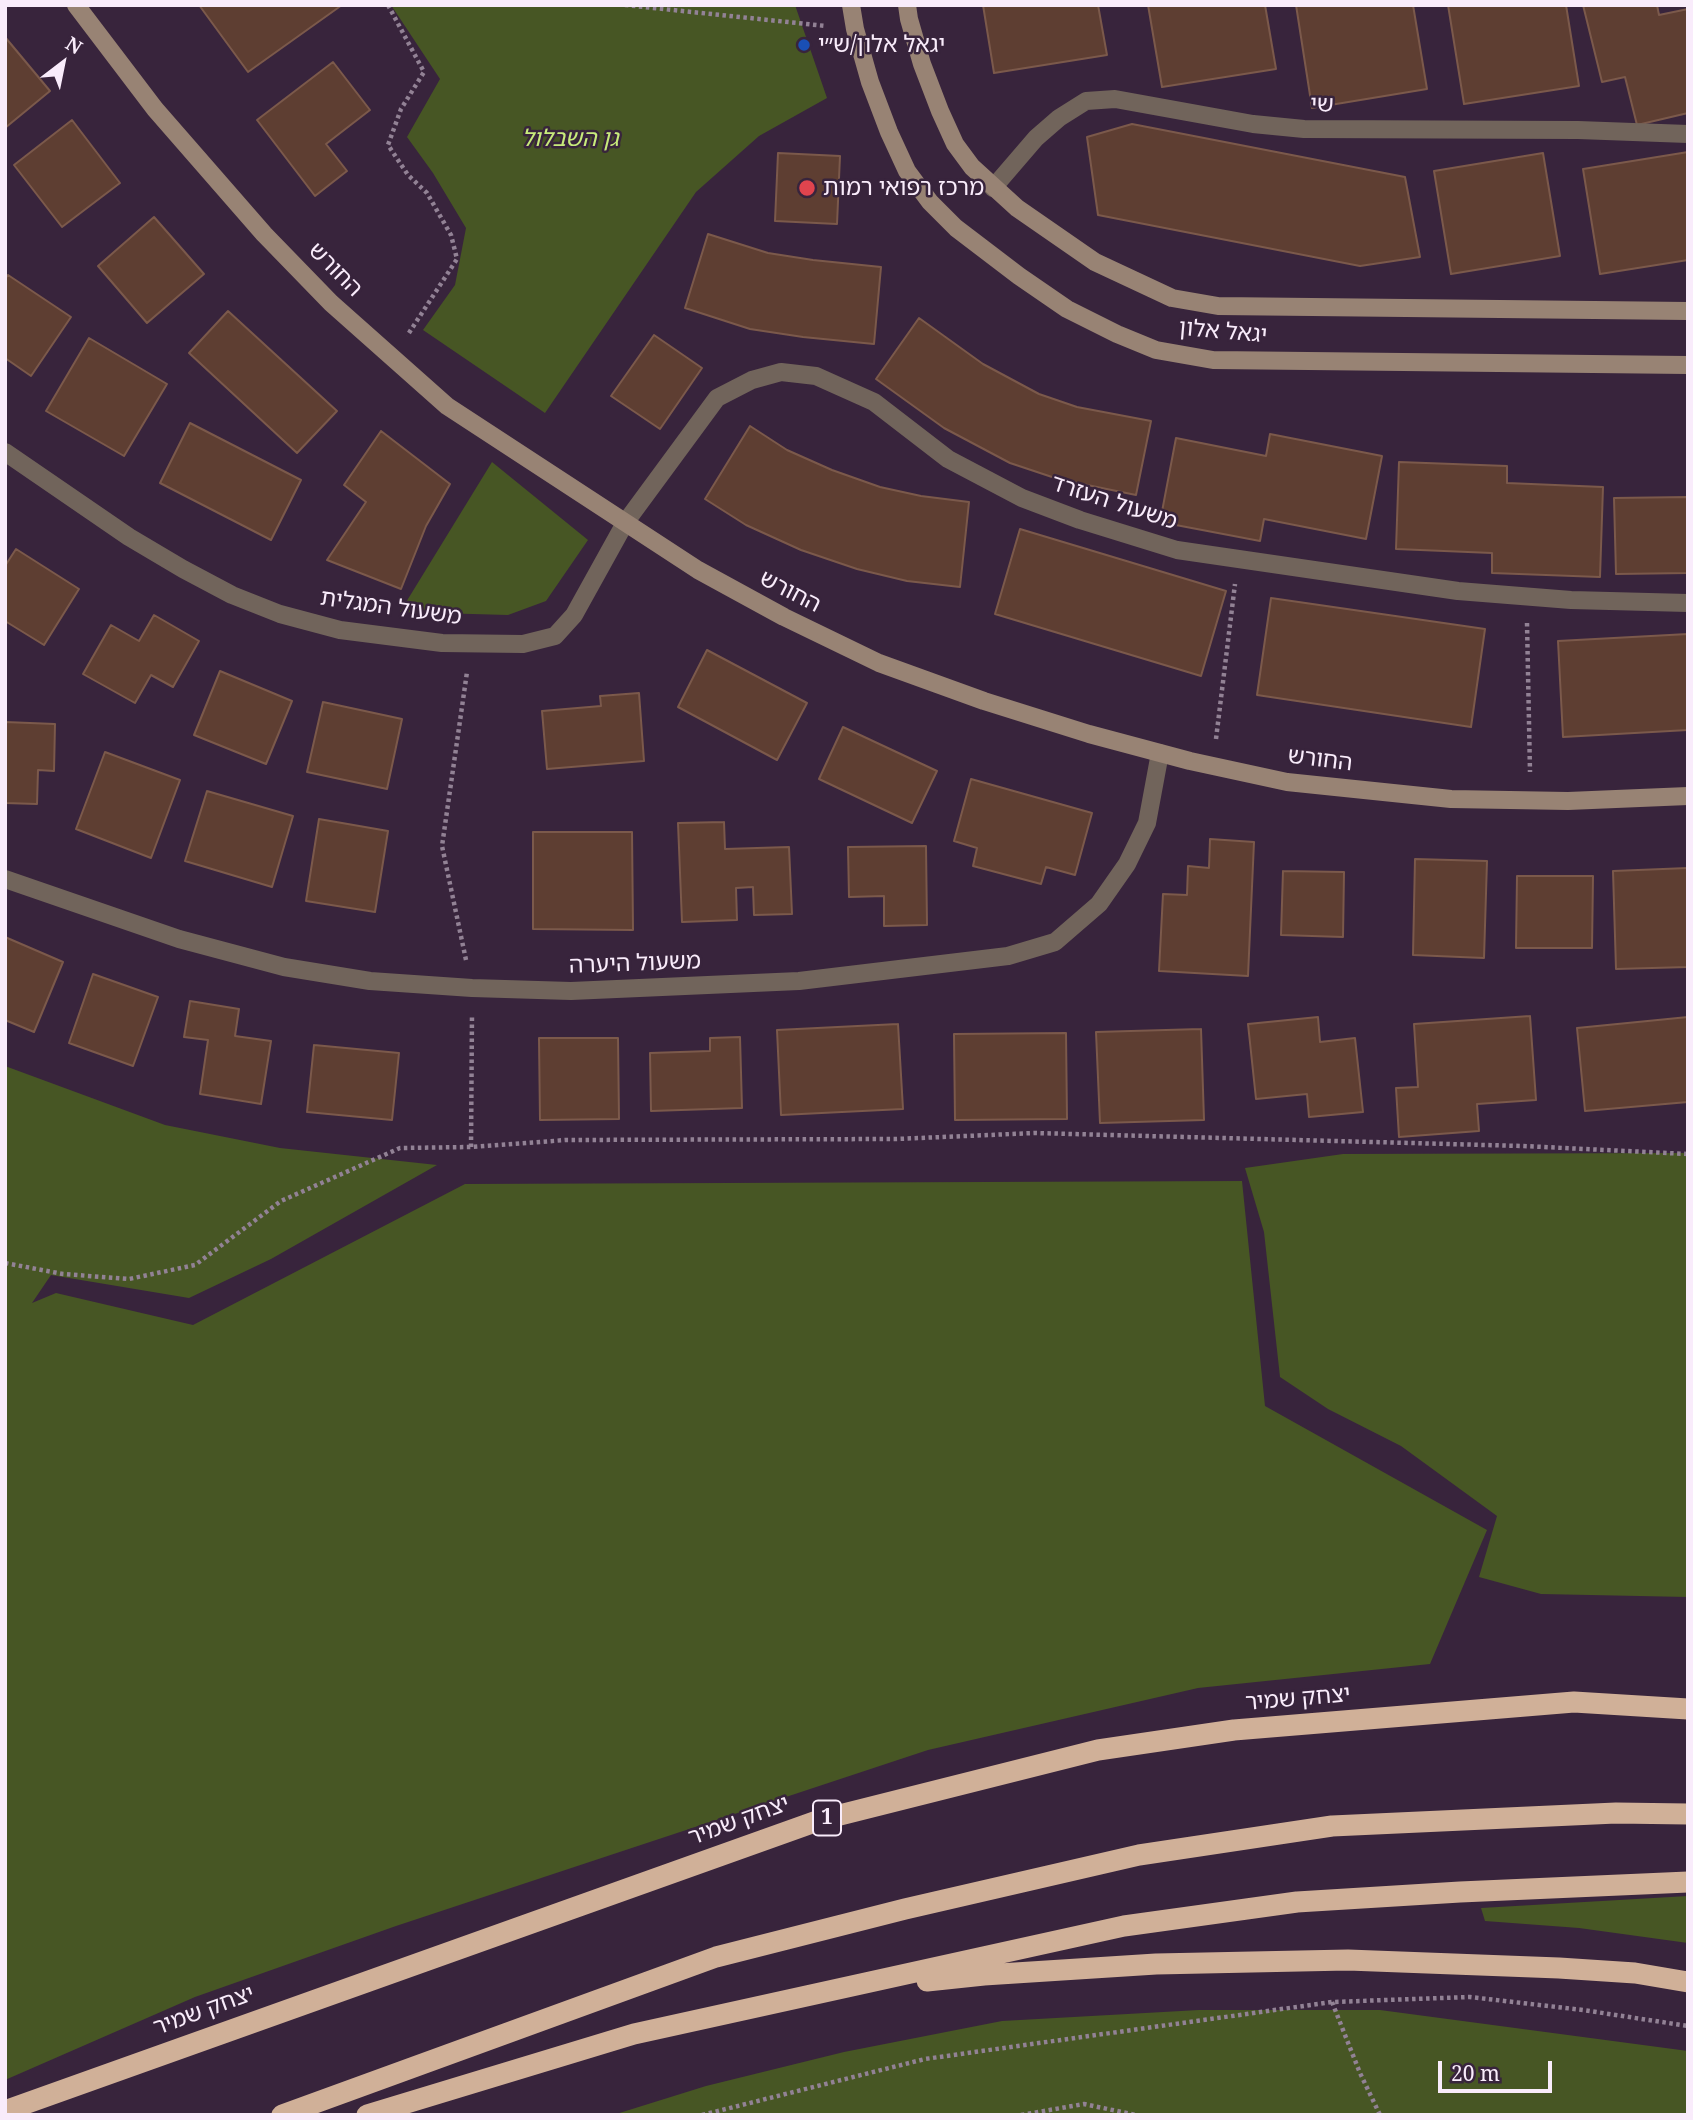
<!DOCTYPE html>
<html>
<head>
<meta charset="utf-8">
<style>
	body { margin:0 }
	#map { position:relative; width:1693px; height:2120px; overflow:hidden; background:#38243c; font-family:"Noto Serif",serif }
	canvas { display:block }
	.frame { position:absolute; inset:0; border:7px solid #f9ecfb; pointer-events:none }
	.north { position:absolute; left:28px; top:28px; width:70px; height:70px; -webkit-text-stroke:5px #38243c; paint-order:stroke; rotate:32deg; font-size:19px; font-weight:700; line-height:28px; text-align:center; color:#f9ecfb }
	.north::after { content:''; display:block; margin:auto; width:24px; height:32px; background:#f9ecfb; clip-path:polygon(50% 0,100% 100%,50% 72%,0 100%) }
	.scale { position:absolute; left:1438px; top:2061px; width:114px; height:32px; box-sizing:border-box; border:4px solid #f9ecfb; border-top:0; padding-left:9px; font-size:21px; line-height:24px; white-space:nowrap; color:#f9ecfb; -webkit-text-stroke:5px #38243c; paint-order:stroke }
</style>
</head>
<body>
<div id="map">
<canvas width="1693" height="2120"></canvas>
<div class="frame"></div>
<div class="north">N</div>
<div class="scale">20 m</div>
</div>
<script>
const ctx = document.querySelector('canvas').getContext('2d');
ctx.lineJoin = 'round';
function fill(path, color) {
  ctx.fillStyle = color;
  ctx.fill(path, 'evenodd');
}
function toPath(rows) {
  const path = new Path2D();
  for (const r of rows) {
    path.moveTo(r[0], r[1]);
    for (let i = 2; i < r.length; i += 2) path.lineTo(r[i], r[i + 1]);
  }
  return path;
}
function stroke(path, color, width, dash) {
  ctx.strokeStyle = color;
  ctx.lineWidth = width;
  ctx.lineCap = dash ? 'butt' : 'round';
  ctx.setLineDash(dash || []);
  ctx.stroke(path);
}
function write(font, color, halo, rows, align = 'center') {
  ctx.font = font + ' "Noto Serif","Noto Sans Hebrew",serif';
  ctx.lineWidth = 5;
  ctx.setLineDash([]);
  ctx.textBaseline = 'middle';
  ctx.strokeStyle = halo;
  ctx.fillStyle = color;
  for (const [text, x, y, turn = 0] of rows) {
    ctx.save();
    ctx.translate(x, y);
    ctx.rotate((+turn || 0) * Math.PI / 180);
    ctx.textAlign = isNaN(turn) ? turn : align;
    if (halo) ctx.strokeText(text, 0, 0);
    ctx.fillText(text, 0, 0);
    ctx.restore();
  }
}
fill(toPath([
	[391,5,795,5,827,98,759,136,696,192,545,413,423,330,455,285,466,228,433,173,407,137,440,79],
	[492,462,588,540,546,601,508,615,400,612],
	[5,1066,165,1125,280,1148,437,1165,271,1259,189,1298,51,1275,32,1303,56,1293,193,1325,465,1184,1242,1181,1265,1406,1487,1530,1430,1664,1198,1688,928,1750,396,1926,195,1997,5,2080],
	[1688,1153,1688,1597,1541,1594,1479,1577,1497,1516,1401,1446,1328,1409,1280,1377,1264,1232,1245,1168,1343,1154],
	[1688,1896,1688,1943,1579,1928,1485,1921,1481,1908],
	[1199,2010,1380,2010,1688,2051,1688,2115,613,2115,706,2086,844,2052,1002,2021]
]), '#475624');
const building = toPath([
	[199,5,342,5,248,72,199,5],
	[983,5,1098,5,1107,55,994,73,983,5],
	[1148,5,1265,5,1276,69,1162,87,1148,5],
	[1296,5,1413,5,1427,89,1312,108,1296,5],
	[1448,5,1566,5,1579,86,1464,104,1448,5],
	[1583,5,1657,5,1659,15,1688,9,1688,113,1637,125,1625,77,1602,82,1583,5],
	[5,37,50,91,5,128,5,37],
	[333,62,370,110,326,144,347,171,315,196,257,120,333,62],
	[72,120,120,183,62,227,14,165,72,120],
	[1132,124,1405,177,1420,257,1360,266,1098,215,1087,137,1132,124],
	[1688,152,1688,260,1600,274,1583,169,1688,152],
	[778,153,840,156,837,224,775,221,778,153],
	[1543,153,1560,256,1451,274,1434,171,1543,153],
	[154,217,204,274,147,323,98,266,154,217],
	[708,234,768,253,813,260,881,267,874,344,803,337,750,329,685,308,708,234],
	[8,275,71,317,31,376,5,358,5,279,8,275],
	[228,311,337,411,297,453,189,353,228,311],
	[919,318,983,364,1039,394,1077,407,1151,421,1136,495,1058,479,1010,463,944,428,876,379,919,318],
	[654,335,702,368,660,429,611,396,654,335],
	[89,338,167,384,124,456,46,411,89,338],
	[190,423,301,480,271,540,160,483,190,423],
	[750,426,787,450,832,470,880,487,921,496,969,502,960,587,907,581,857,569,801,550,746,525,705,499,750,426],
	[381,431,450,484,426,526,401,589,327,560,366,502,344,485,381,431],
	[1270,434,1382,456,1366,539,1264,519,1260,541,1160,522,1176,438,1266,456,1270,434],
	[1399,462,1507,466,1507,483,1603,487,1600,577,1492,573,1492,553,1396,549,1399,462],
	[1688,497,1688,573,1616,574,1614,498,1688,497],
	[1020,529,1226,591,1201,676,995,614,1020,529],
	[16,549,79,589,44,645,5,621,5,566,16,549],
	[1271,598,1485,629,1471,727,1257,695,1271,598],
	[154,615,199,641,173,687,151,675,135,703,83,674,111,625,139,641,154,615],
	[1688,634,1688,730,1563,737,1558,641,1688,634],
	[707,650,807,703,777,760,678,707,707,650],
	[220,671,292,701,266,764,194,735,220,671],
	[639,693,644,761,547,769,542,711,601,706,600,696,639,693],
	[323,702,402,719,387,789,307,772,323,702],
	[5,722,55,724,54,771,38,770,37,804,5,803,5,722],
	[843,727,937,771,912,823,819,779,843,727],
	[105,752,180,780,151,858,76,829,105,752],
	[971,779,1092,813,1075,875,1046,867,1041,884,973,866,977,848,954,841,971,779],
	[207,791,293,816,272,887,185,861,207,791],
	[319,819,388,831,375,912,306,901,319,819],
	[724,822,725,849,789,847,792,914,754,915,753,887,736,888,737,920,682,922,678,823,724,822],
	[533,832,632,832,633,930,533,929,533,832],
	[1210,839,1254,842,1248,976,1159,971,1163,894,1187,895,1188,866,1209,868,1210,839],
	[926,846,927,925,884,926,884,896,849,897,848,847,926,846],
	[1415,859,1487,861,1484,958,1413,955,1415,859],
	[1688,868,1688,967,1616,969,1613,871,1688,868],
	[1283,871,1344,872,1343,937,1281,935,1283,871],
	[1517,876,1593,876,1592,948,1516,948,1517,876],
	[5,937,63,962,34,1032,5,1020,5,937],
	[93,974,158,997,133,1066,69,1043,93,974],
	[190,1001,239,1009,235,1036,271,1041,261,1104,200,1094,208,1040,184,1037,190,1001],
	[1530,1016,1536,1100,1477,1104,1479,1131,1399,1137,1396,1088,1418,1087,1414,1024,1530,1016],
	[1318,1017,1320,1042,1355,1038,1363,1112,1309,1117,1307,1094,1256,1099,1248,1024,1318,1017],
	[1688,1017,1688,1102,1585,1111,1577,1028,1688,1017],
	[898,1024,903,1109,781,1115,777,1030,898,1024],
	[1201,1029,1204,1120,1100,1123,1096,1032,1201,1029],
	[1066,1033,1067,1119,955,1120,954,1034,1066,1033],
	[740,1037,742,1108,651,1111,650,1053,710,1051,710,1038,740,1037],
	[539,1038,618,1038,619,1119,540,1120,539,1038],
	[314,1045,399,1053,392,1120,307,1112,314,1045]
]);
fill(building, '#5e3e32');
stroke(building, '#7b594b', 2);
stroke(toPath([
	[388,5,424,72,401,109,388,145,408,175,427,193,451,235,457,259,407,336],
	[625,5,826,26],
	[1527,623,1530,772],
	[1216,739,1235,584],
	[466,960,442,846,467,672],
	[471,1147,472,1014],
	[5,1263,63,1274,129,1279,195,1265,281,1201,400,1148,471,1147,566,1140,896,1139,1035,1133,1523,1146,1688,1154],
	[1332,2002,1360,2073,1380,2115],
	[702,2115,925,2059,1332,2002,1470,1997,1583,2010,1688,2026],
	[1021,2115,1084,2104,1136,2115]
]), '#928295', 4.5, [3.5, 3.5]);
stroke(toPath([
	[993,188,1036,138,1059,118,1086,101,1115,99,1253,124,1304,129,1578,130,1688,134]
]), '#71645b', 18);
stroke(toPath([
	[5,452,129,537,183,569,232,595,280,614,340,630,442,643,523,644,555,636,574,615,625,523,717,398,752,380,781,372,816,376,874,402,948,459,1022,498,1080,520,1177,550,1458,591,1571,600,1688,603],
	[5,879,179,939,284,967,370,981,472,988,571,991,799,981,1008,956,1055,942,1099,904,1127,864,1147,823,1160,753]
]), '#71645b', 18);
stroke(toPath([
	[76,5,155,109,264,234,331,303,447,406,698,570,784,617,879,663,984,701,1089,734,1190,761,1287,782,1451,799,1568,801,1688,796],
	[851,5,855,29,870,82,889,132,907,171,930,202,956,228,1019,276,1067,309,1117,334,1156,350,1213,360,1688,365],
	[907,5,909,19,922,64,940,111,955,144,972,167,1017,208,1095,262,1172,298,1218,306,1688,311]
]), '#988374', 18);
stroke(toPath([
	[927,1981,984,1975,1156,1964,1348,1960,1559,1968,1635,1973,1688,1982],
	[5,2111,820,1820,1098,1750,1234,1730,1574,1702,1688,1709],
	[282,2115,716,1957,905,1909,1139,1855,1332,1826,1616,1813,1688,1814],
	[367,2115,634,2034,1124,1926,1297,1902,1460,1892,1688,1882]
]), '#d0b098', 21);
for (const [x, y, r, color] of [
	[804,45,7,"#1a4fb4"],
	[807,188,9,"#e0444e"]
]) {
  const dot = new Path2D();
  dot.arc(x, y, r, 0, 2 * Math.PI);
  ctx.fillStyle = color;
  ctx.fill(dot);
  stroke(dot, '#38243c', 2.5);
}
for (const [x, y, w] of [
	[827,1818,28]
]) {
  const box = new Path2D();
  box.roundRect(x - w / 2, y - 17.5, w, 35, 5);
  ctx.fillStyle = '#38243c';
  ctx.fill(box);
  stroke(box, '#f9ecfb', 2);
}
write('bold 21px', '#f9ecfb', null, [
	["1",827,1818]
]);
write('23px', '#f9ecfb', '#38243c', [
	["יגאל אלון/ש״י",818,45],
	["מרכז רפואי רמות",823,188]
], 'left');
write('23px', '#f9ecfb', '#38243c', [
	["שי",1322,105,2],
	["החורש",335,270,45],
	["יגאל אלון",1223,332,5],
	["משעול העזרד",1114,503,18],
	["החורש",790,592,27],
	["משעול המגלית",391,608,8],
	["החורש",1320,760,7],
	["משעול היערה",635,964,-2],
	["יצחק שמיר",1298,1699,-5],
	["יצחק שמיר",739,1821,-20],
	["יצחק שמיר",204,2011,-20]
]);
write('italic 23px', '#c8eb7b', '#38243c', [
	["גן השבלול",570,139]
]);
</script>
</body>
</html>
